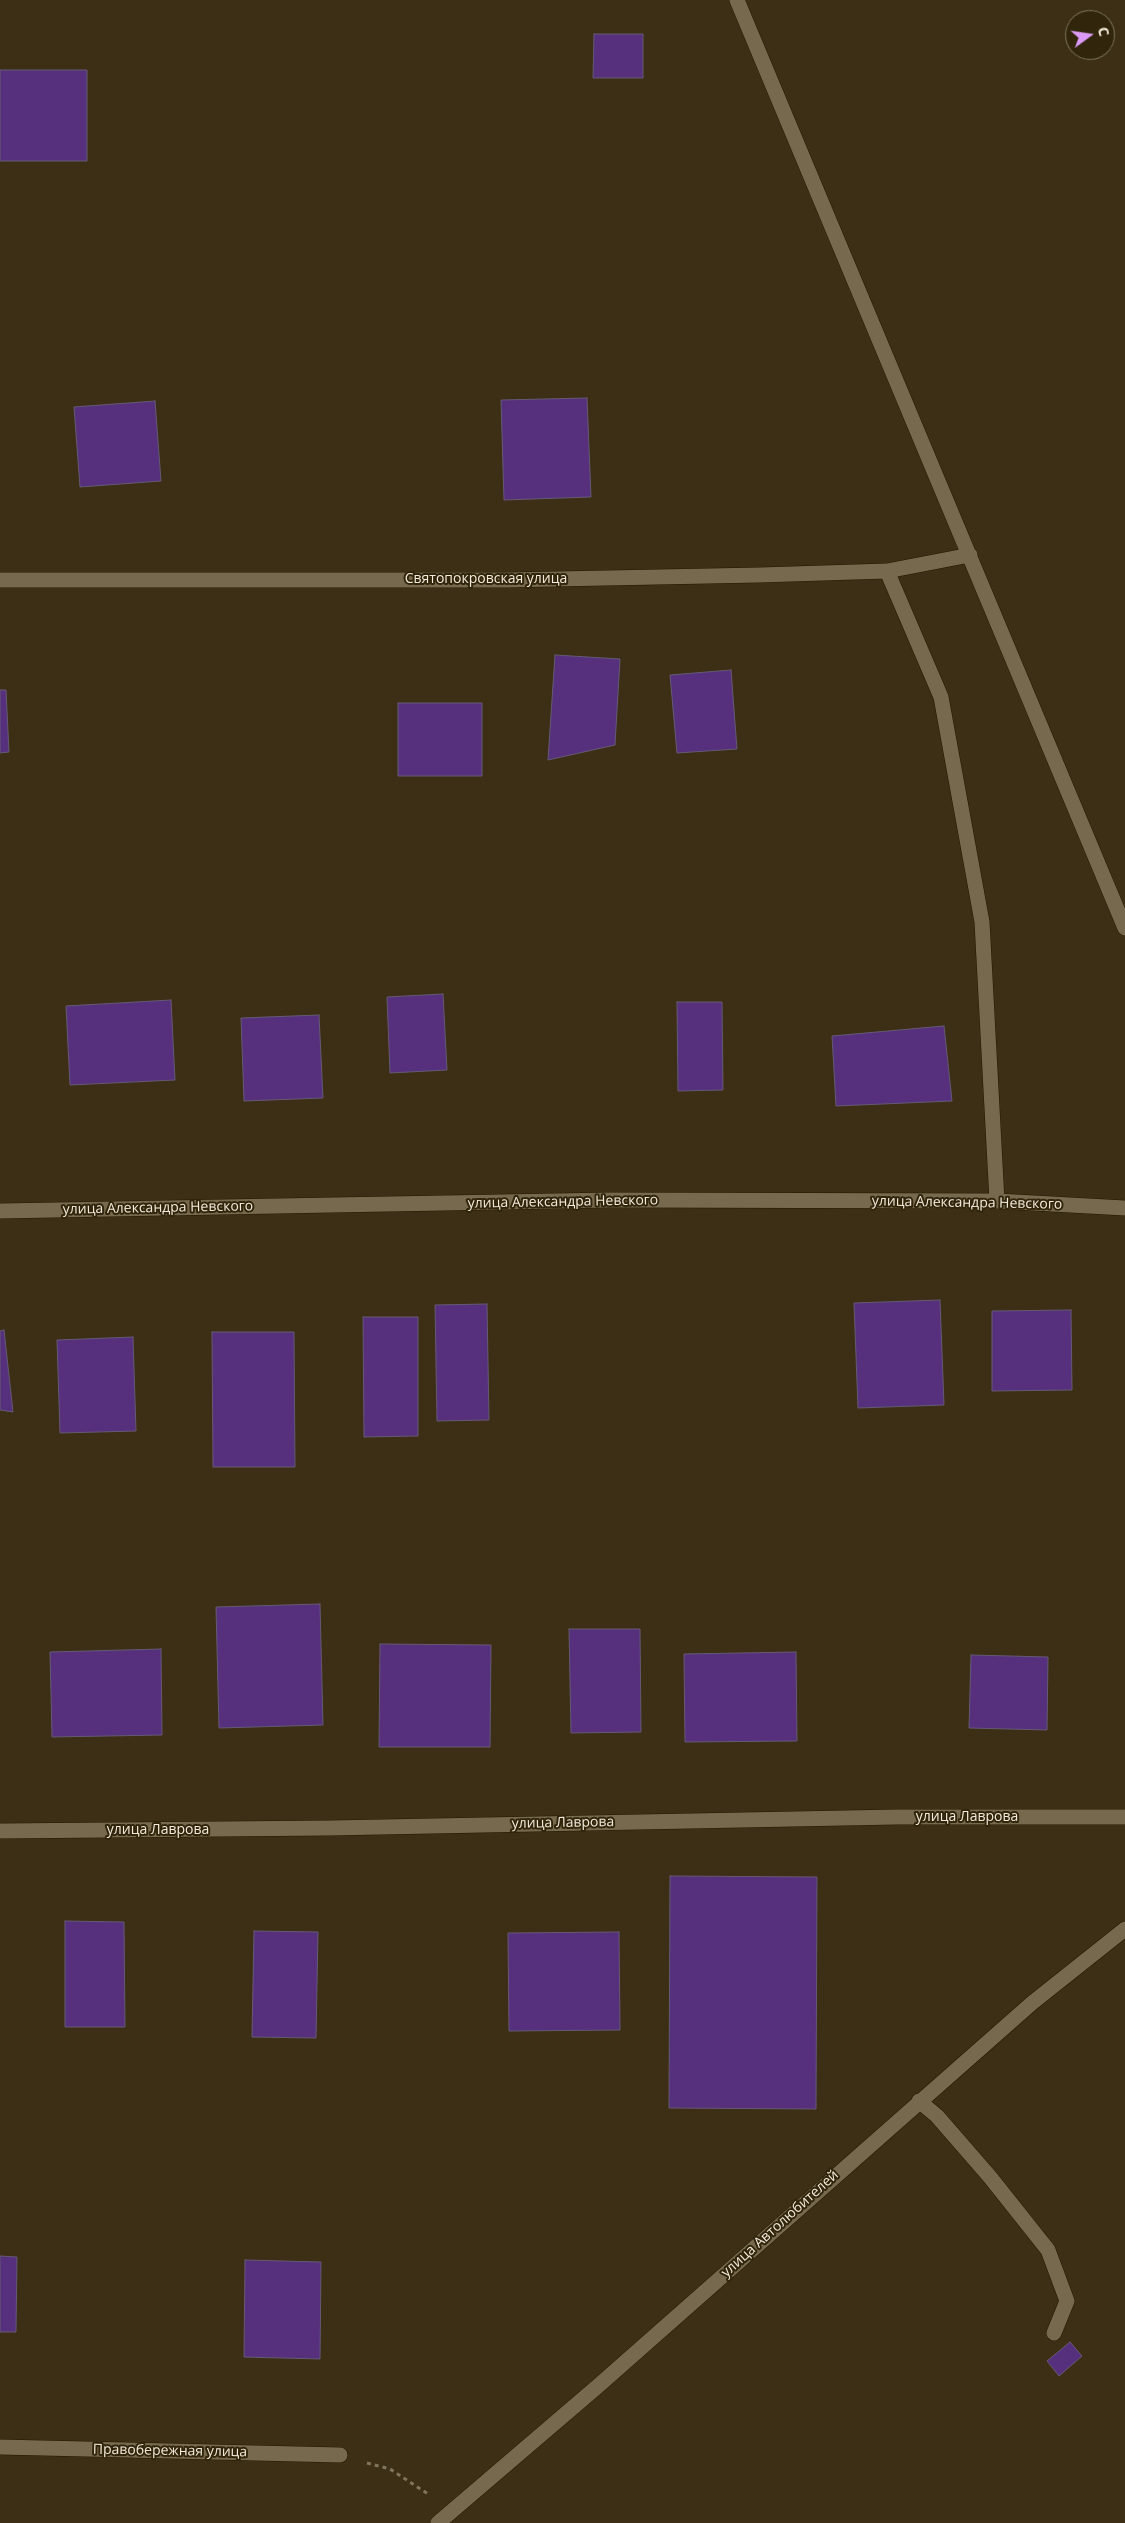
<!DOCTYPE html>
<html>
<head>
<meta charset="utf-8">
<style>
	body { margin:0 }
	#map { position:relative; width:1125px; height:2523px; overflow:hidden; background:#3c2f15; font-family:"Open Sans",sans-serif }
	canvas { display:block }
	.north { position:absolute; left:1065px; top:10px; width:50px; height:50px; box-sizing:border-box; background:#31250b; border:1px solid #7e745e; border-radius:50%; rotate:76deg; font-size:14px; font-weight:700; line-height:20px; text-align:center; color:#f2eada }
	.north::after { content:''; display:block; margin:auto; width:18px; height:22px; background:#dc99f5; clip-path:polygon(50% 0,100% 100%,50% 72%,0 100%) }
</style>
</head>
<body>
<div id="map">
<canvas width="1125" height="2523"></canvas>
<div class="north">С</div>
</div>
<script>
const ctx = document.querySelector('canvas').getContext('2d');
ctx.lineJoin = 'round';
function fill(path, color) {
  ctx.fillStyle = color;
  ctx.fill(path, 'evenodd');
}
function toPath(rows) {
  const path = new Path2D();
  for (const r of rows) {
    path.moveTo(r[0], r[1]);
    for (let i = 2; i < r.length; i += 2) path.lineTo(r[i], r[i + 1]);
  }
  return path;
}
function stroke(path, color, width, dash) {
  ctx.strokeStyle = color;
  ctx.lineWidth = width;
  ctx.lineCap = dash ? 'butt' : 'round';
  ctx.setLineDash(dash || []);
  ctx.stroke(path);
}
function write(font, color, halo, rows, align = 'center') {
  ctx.font = font + ' "Open Sans",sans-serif';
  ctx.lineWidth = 4;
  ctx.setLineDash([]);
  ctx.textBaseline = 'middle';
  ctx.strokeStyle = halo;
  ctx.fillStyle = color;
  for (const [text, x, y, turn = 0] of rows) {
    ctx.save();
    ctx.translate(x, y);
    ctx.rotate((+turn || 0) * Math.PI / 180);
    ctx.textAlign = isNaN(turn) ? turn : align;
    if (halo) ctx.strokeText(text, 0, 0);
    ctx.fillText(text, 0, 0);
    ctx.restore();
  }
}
const building = toPath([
	[594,34,643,34,643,78,593,78,594,34],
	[0,70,87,70,87,161,0,161,0,70],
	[587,398,591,497,504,500,501,400,587,398],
	[155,401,161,481,80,487,74,407,155,401],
	[555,655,620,659,615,745,548,760,555,655],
	[731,670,737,749,677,753,670,675,731,670],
	[0,690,6,690,9,752,0,753,0,690],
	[398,703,482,703,482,776,398,776,398,703],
	[443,994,447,1070,390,1073,387,997,443,994],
	[171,1000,175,1080,70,1085,66,1006,171,1000],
	[677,1002,722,1002,723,1090,678,1091,677,1002],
	[319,1015,323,1098,244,1101,241,1018,319,1015],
	[944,1026,952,1101,836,1106,832,1036,944,1026],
	[940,1300,944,1405,858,1408,854,1303,940,1300],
	[487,1304,489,1420,437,1421,435,1305,487,1304],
	[1071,1310,1072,1390,992,1391,992,1311,1071,1310],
	[363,1317,418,1317,418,1436,364,1437,363,1317],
	[4,1330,13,1412,0,1410,0,1331,4,1330],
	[212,1332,294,1332,295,1467,213,1467,212,1332],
	[133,1337,136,1431,60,1433,57,1340,133,1337],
	[320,1604,323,1725,219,1728,216,1607,320,1604],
	[569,1629,640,1629,641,1732,571,1733,569,1629],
	[380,1644,491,1645,490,1747,379,1747,380,1644],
	[161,1649,162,1735,52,1737,50,1652,161,1649],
	[796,1652,797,1741,685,1742,684,1654,796,1652],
	[971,1655,1048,1657,1047,1730,969,1728,971,1655],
	[670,1876,817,1877,816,2109,669,2108,670,1876],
	[65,1921,124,1922,125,2027,65,2027,65,1921],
	[254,1931,318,1932,316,2038,252,2037,254,1931],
	[619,1932,620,2030,509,2031,508,1933,619,1932],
	[0,2256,17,2257,16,2332,0,2332,0,2256],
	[245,2260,321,2262,320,2359,244,2357,245,2260],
	[1070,2342,1082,2356,1059,2376,1047,2361,1070,2342]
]);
fill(building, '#56307d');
stroke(building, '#655a74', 1);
const minor = toPath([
	[737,0,1125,928],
	[887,571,941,697,982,922,997,1201],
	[0,580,505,580,760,575,887,571,970,555],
	[0,1211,611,1200,997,1201,1125,1208],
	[0,1831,330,1828,897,1817,1125,1817],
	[919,2101,937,2116,990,2177,1048,2250,1067,2301,1054,2333],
	[0,2447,340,2455],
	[438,2523,598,2386,1032,2003,1125,1929]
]);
stroke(minor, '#221700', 16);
stroke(toPath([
	[367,2463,390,2469,428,2494]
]), '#7f745e', 3, [4, 4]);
stroke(minor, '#77694d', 15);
write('14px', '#f2eada', '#31250b', [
	["Святопокровская улица",486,579],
	["улица Александра Невского",563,1202,-1],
	["улица Александра Невского",967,1203,1],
	["улица Александра Невского",158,1208,-1],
	["улица Лаврова",967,1817],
	["улица Лаврова",563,1823,-1],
	["улица Лаврова",158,1830],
	["улица Автолюбителей",780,2224,-42],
	["Правобережная улица",170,2451,1]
]);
</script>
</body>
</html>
